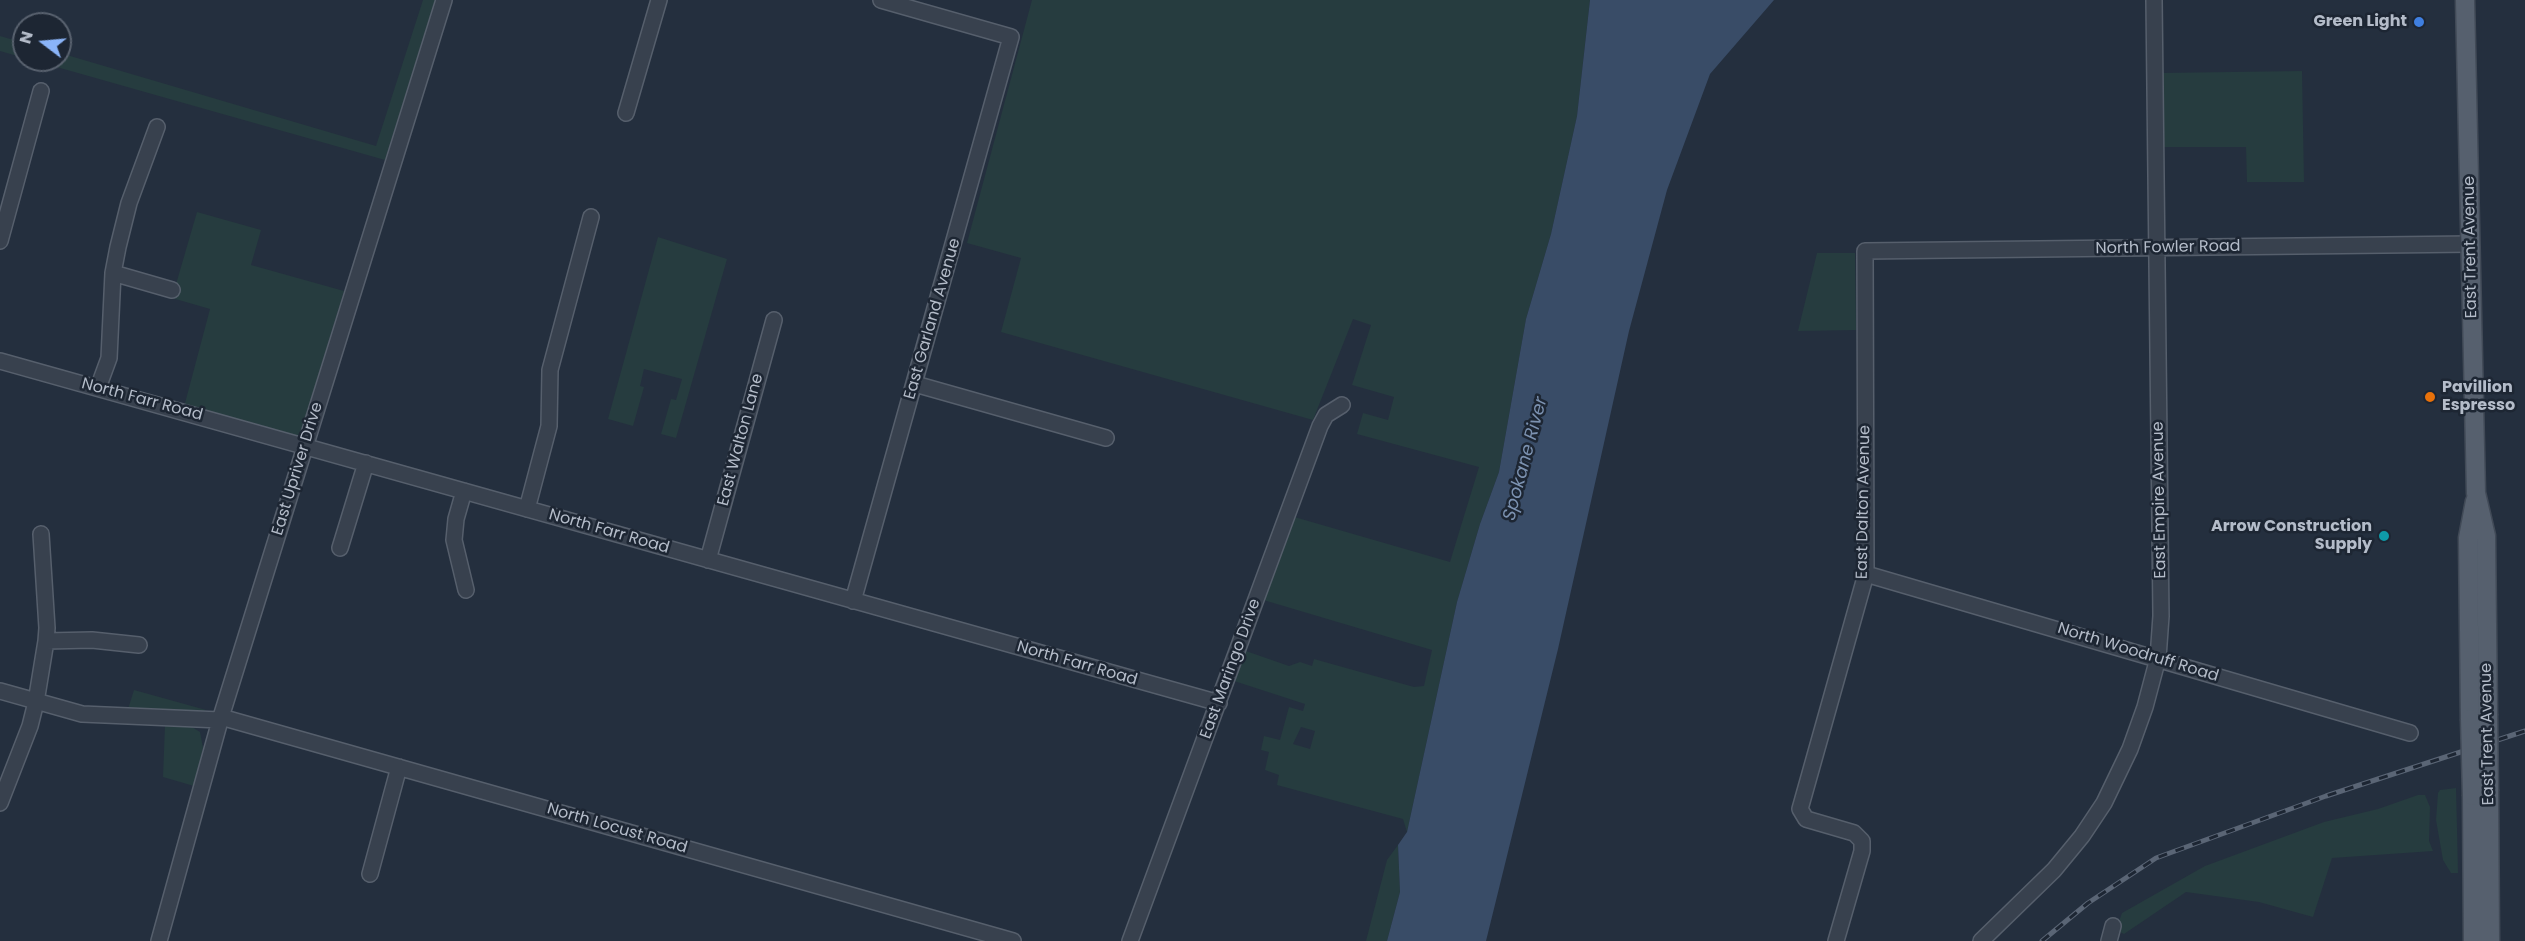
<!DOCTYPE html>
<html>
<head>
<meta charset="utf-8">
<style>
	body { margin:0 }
	#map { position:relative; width:2525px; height:941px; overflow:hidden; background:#242f3e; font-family:Poppins,sans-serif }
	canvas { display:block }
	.north { position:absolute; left:12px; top:12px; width:60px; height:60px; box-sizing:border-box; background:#1d2633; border:2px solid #59626f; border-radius:50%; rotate:286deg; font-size:16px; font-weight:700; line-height:24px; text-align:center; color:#b4bcc9 }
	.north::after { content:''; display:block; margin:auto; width:21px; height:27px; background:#8ab4f8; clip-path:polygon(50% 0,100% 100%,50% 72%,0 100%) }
</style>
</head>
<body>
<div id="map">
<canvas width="2525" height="941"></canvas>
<div class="north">N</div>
</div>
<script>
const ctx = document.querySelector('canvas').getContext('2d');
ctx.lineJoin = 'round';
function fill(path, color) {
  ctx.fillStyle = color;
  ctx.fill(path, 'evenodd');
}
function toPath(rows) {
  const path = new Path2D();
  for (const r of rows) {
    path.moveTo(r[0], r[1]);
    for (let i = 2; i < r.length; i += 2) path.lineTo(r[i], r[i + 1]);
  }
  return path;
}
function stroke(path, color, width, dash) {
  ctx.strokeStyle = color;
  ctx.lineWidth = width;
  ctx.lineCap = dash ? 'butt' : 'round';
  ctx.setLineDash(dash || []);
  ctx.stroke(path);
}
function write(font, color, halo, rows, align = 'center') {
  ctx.font = font + ' Poppins,sans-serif';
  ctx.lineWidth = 5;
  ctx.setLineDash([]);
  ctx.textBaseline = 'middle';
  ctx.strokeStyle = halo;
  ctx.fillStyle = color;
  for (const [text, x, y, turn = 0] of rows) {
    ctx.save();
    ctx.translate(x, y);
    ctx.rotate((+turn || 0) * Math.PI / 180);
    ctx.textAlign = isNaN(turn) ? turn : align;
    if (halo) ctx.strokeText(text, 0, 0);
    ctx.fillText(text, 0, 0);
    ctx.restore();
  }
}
fill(toPath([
	[423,0,435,0,385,160,32,60,60,60,60,53,376,146],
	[1032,0,1590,0,1577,116,1551,234,1526,319,1499,472,1480,524,1457,602,1407,832,1403,819,1277,785,1279,775,1265,770,1269,752,1261,750,1264,736,1280,740,1289,707,1303,711,1305,704,1231,680,1243,650,1289,666,1300,662,1312,666,1314,659,1414,687,1424,686,1432,650,1260,599,1291,516,1450,562,1479,467,1357,434,1363,413,1388,420,1394,397,1352,385,1371,325,1353,319,1313,420,1001,332,1021,258,967,243],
	[1301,727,1315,731,1310,749,1293,744],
	[0,36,24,43,24,58,0,51],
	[2302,71,2304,182,2247,182,2246,147,2162,147,2160,73],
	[197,212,261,230,251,265,344,291,299,439,184,407,210,309,172,298],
	[658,237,727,259,676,438,661,434,671,399,676,400,682,379,644,369,640,386,644,387,633,426,608,419],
	[1817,253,1855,253,1856,330,1798,331],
	[134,690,206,710,202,712,128,709],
	[165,725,192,727,200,732,203,748,194,786,163,777],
	[2456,788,2457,828,2458,873,2451,873,2443,860,2436,820,2438,793,2440,790],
	[2418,795,2425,795,2430,807,2429,841,2433,851,2332,858,2313,917,2259,902,2186,892,2124,934,2116,930,2122,913,2205,866,2324,822,2378,809],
	[1398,845,1400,892,1387,941,1366,941,1387,860]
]), '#263c3f');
fill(toPath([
	[1590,0,1774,0,1710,74,1667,190,1629,331,1558,649,1486,941,1387,941,1400,892,1398,845,1407,832,1457,602,1480,524,1499,472,1526,319,1551,234,1577,116]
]), '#394c67');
const minor = toPath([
	[626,113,659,0],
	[0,241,41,91],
	[113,273,172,290],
	[0,361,1219,703],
	[915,384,1106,438],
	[98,388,109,358,113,273,118,247,129,203,157,127],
	[464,491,456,519,454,540,466,590],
	[527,509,549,426,550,370,591,217],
	[340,548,366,463],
	[708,560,774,320],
	[1866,574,2410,733],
	[853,601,1011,37,881,0],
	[46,641,92,640,139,645],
	[0,691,82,714,220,720],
	[221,717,1013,941],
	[0,803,30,726,36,702,46,641,47,628,41,534],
	[370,874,399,767],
	[159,941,221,717,444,0],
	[1130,941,1320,426,1326,415,1342,405],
	[1836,941,1862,851,1862,841,1854,833,1806,819,1800,809,1866,574,1865,251,2471,244],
	[1981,941,2054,870,2082,836,2104,803,2130,749,2145,707,2158,658,2161,616,2154,0],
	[2109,941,2113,926]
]);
const major = toPath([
	[2465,0,2476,493,2486,536,2488,714],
	[2470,719,2468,538,2475,501],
	[2489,791,2490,941],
	[2472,796,2473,941]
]);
stroke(minor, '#565f6c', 18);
stroke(major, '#414a57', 21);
stroke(minor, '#38414e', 15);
stroke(major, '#56606e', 18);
const rail = toPath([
	[2042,941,2088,903,2156,858,2326,796,2525,731]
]);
stroke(rail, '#5a6575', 5);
stroke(rail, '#1d2633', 3, [9]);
const majorBridge = toPath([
	[2488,714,2489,791],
	[2470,719,2472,796]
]);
stroke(majorBridge, '#414a57', 21, []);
stroke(majorBridge, '#56606e', 18);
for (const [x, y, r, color] of [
	[2419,22,6,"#3f7fe0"],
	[2430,397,6,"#e8710a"],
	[2384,536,6,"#0f9aa8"]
]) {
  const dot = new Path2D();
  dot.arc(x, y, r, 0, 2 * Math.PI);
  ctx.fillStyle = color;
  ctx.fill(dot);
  stroke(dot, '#1d2633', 2);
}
write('bold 16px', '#b4bcc9', '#1d2633', [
	["Green Light",2407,22],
	["Pavillion",2442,388,"left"],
	["Espresso",2442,406,"left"],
	["Arrow Construction",2372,527],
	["Supply",2372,545]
], 'right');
write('16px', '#b4bcc9', '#1d2633', [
	["East Trent Avenue",2471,247,-91],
	["North Fowler Road",2168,248,-1],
	["East Garland Avenue",933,319,-74],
	["North Farr Road",142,400,15],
	["East Walton Lane",741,440,-75],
	["East Upriver Drive",298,469,-73],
	["East Empire Avenue",2160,500,-91],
	["East Dalton Avenue",1864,502,-89],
	["North Farr Road",609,532,16],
	["North Woodruff Road",2138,653,17],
	["North Farr Road",1077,664,16],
	["East Maringo Drive",1231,669,-70],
	["East Trent Avenue",2488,734,-91],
	["North Locust Road",617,829,16]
]);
write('italic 18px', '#7c92b1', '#1d2633', [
	["Spokane River",1526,459,-75]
]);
</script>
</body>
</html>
